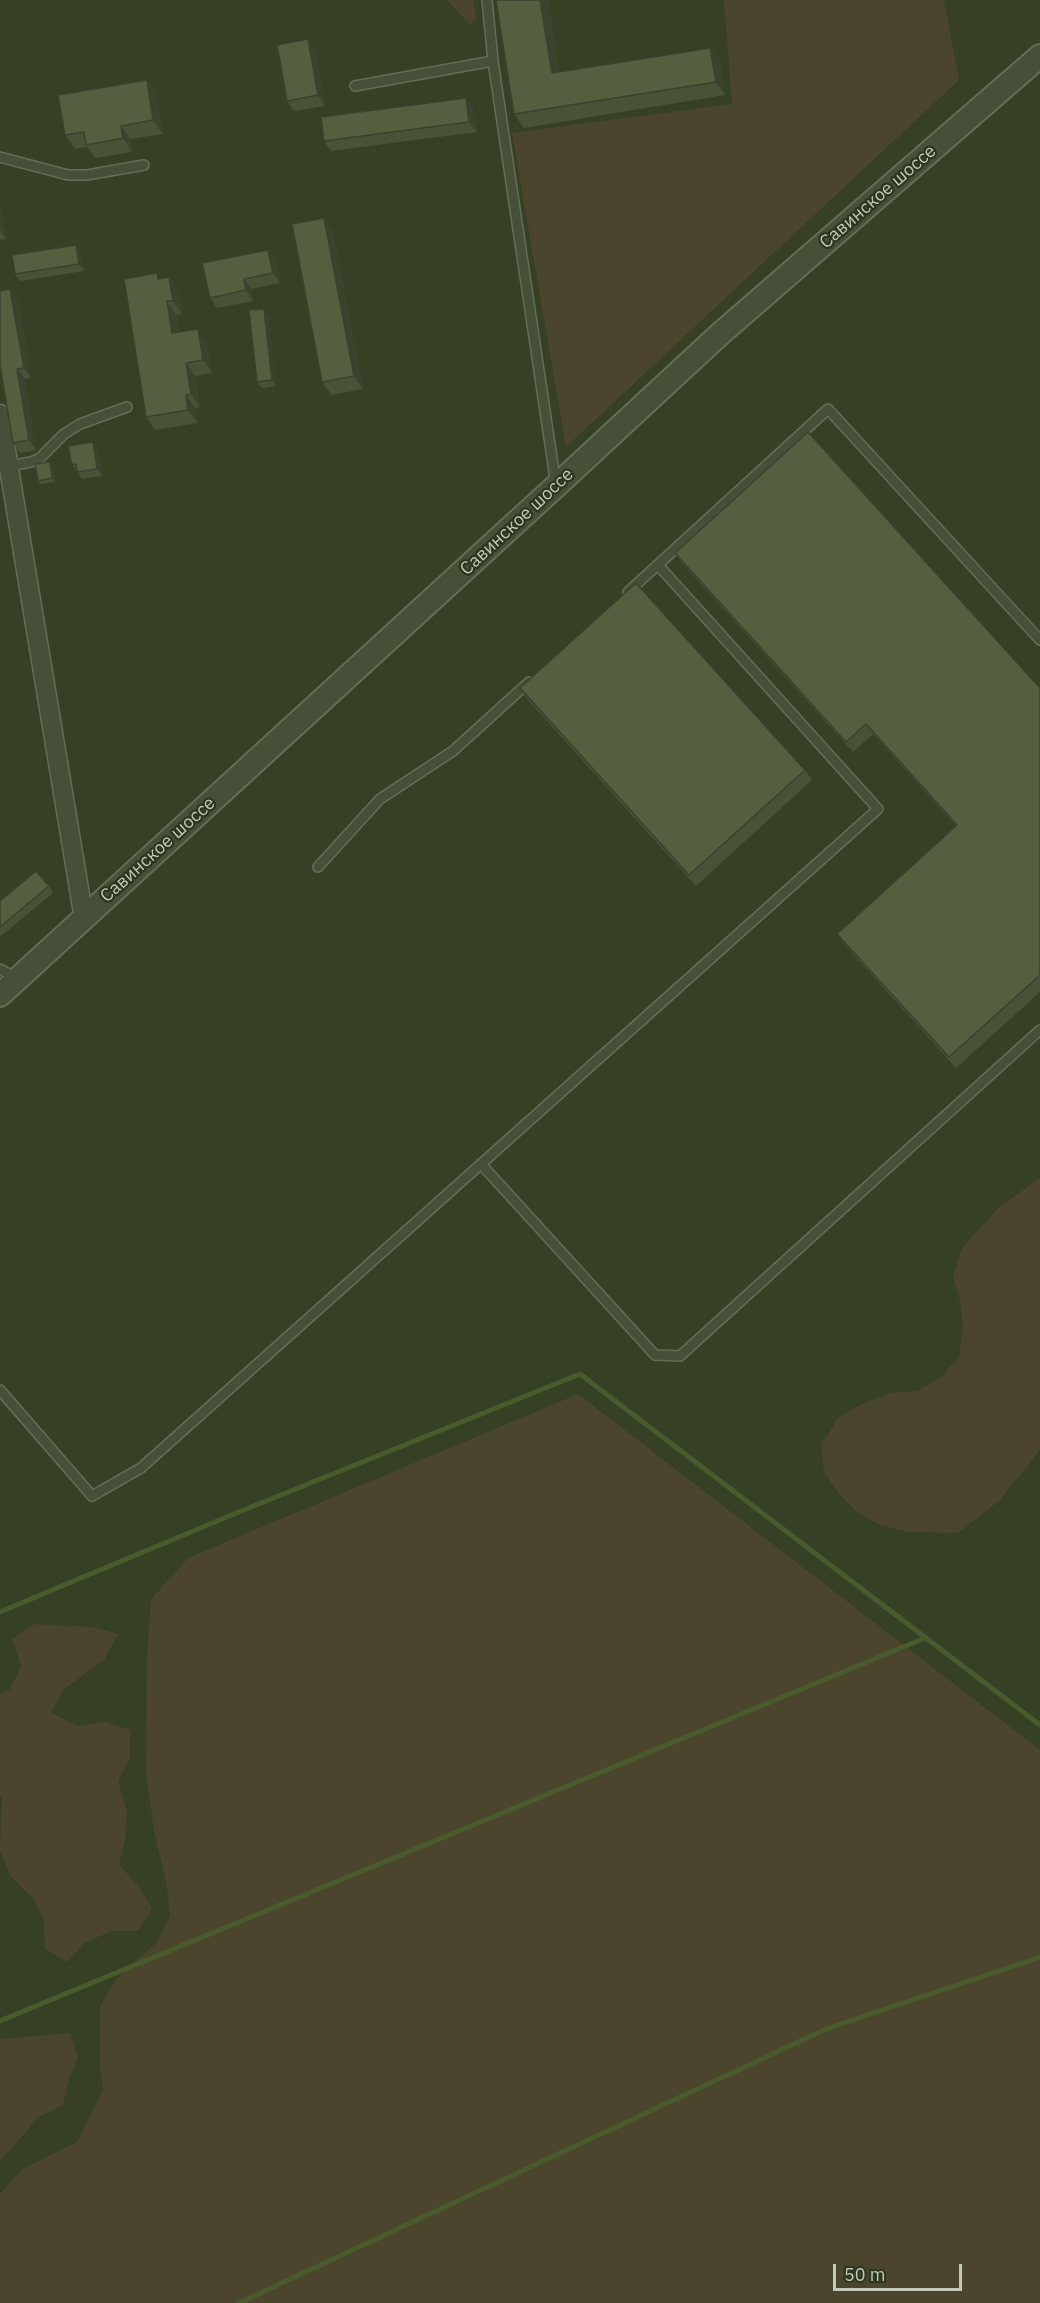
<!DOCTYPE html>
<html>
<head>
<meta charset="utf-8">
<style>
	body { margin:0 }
	#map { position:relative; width:1040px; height:2303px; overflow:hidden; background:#354024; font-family:"IBM Plex Sans",sans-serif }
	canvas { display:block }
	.scale { position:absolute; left:833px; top:2264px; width:129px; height:27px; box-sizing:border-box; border:3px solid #c1cab5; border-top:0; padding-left:8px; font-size:18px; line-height:21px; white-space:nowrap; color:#c1cab5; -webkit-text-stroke:4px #2c351d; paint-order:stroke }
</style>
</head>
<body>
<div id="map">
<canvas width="1040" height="2303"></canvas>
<div class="scale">50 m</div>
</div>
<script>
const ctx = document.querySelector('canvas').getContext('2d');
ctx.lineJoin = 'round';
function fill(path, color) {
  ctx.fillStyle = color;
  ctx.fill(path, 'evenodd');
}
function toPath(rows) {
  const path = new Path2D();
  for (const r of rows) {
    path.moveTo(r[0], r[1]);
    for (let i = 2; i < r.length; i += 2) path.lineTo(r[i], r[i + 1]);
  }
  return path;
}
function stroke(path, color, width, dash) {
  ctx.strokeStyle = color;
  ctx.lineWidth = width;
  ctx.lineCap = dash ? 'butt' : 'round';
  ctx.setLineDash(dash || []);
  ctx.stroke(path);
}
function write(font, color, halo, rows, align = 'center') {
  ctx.font = font + ' "IBM Plex Sans",sans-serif';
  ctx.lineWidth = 4.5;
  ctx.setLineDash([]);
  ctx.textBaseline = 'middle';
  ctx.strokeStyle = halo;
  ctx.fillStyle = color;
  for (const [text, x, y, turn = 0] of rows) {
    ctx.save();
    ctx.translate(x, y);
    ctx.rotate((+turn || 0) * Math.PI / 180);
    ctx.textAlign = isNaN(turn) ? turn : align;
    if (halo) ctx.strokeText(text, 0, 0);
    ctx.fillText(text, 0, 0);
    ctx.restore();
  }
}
fill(toPath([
	[447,0,473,0,476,19,470,25],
	[724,0,944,0,959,80,566,447,512,133,732,104],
	[1040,1178,1040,1450,1000,1500,958,1533,908,1532,880,1525,857,1512,838,1493,824,1472,821,1445,838,1418,862,1404,890,1393,917,1391,940,1378,959,1357,963,1327,960,1302,953,1276,962,1248,999,1207],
	[578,1394,1040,1750,1040,2303,0,2303,0,2194,22,2169,77,2142,103,2091,100,2064,100,2006,116,1979,157,1942,170,1916,167,1886,154,1831,146,1773,147,1656,151,1599,188,1558],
	[35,1624,92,1627,118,1634,104,1660,64,1689,51,1712,77,1726,105,1722,130,1730,130,1758,118,1781,127,1812,125,1839,119,1865,139,1886,152,1909,138,1931,112,1931,86,1942,67,1962,45,1949,44,1921,32,1897,10,1876,0,1851,2,1797,0,1795,0,1695,10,1689,21,1666,12,1639],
	[70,2033,78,2057,69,2080,63,2105,39,2117,0,2161,0,2039]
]), '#4c452e');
stroke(toPath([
	[0,1612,229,1516,580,1374,1040,1725],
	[0,2021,925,1638],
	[239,2303,826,2029,1040,1957]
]), '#495a2d', 5);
const service = toPath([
	[487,0,493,61,556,485],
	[355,86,493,61],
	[0,157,68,175,87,175,144,165],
	[9,466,31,462,40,458,64,434,80,424,127,407],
	[628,592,828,409,1040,640],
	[318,867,380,799,453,751,529,682],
	[0,969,18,979],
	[481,1164,655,1355,680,1356,1040,1030],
	[0,1390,92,1496,141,1468,878,809,658,565]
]);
const minor = toPath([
	[0,414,84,919]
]);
const tertiary = toPath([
	[0,995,556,486,720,334,1040,56]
]);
stroke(service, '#646d56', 12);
stroke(minor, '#646d56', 21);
stroke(tertiary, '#646d56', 26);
stroke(service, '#465038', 9);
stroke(minor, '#465038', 18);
stroke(tertiary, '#465038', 22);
fill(toPath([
	[496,0,548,0,559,72,710,48,720,61,725,95,524,128,514,114],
	[315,49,325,106,294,111,287,101],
	[147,80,156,93,163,134,130,139,132,152,95,158,87,147,75,149,65,135],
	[466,98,473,108,477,132,331,151,324,141],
	[0,202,6,239,0,240],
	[333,231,363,389,332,395,322,382],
	[268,250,276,260,280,283,251,289,253,301,217,308,210,298],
	[81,252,84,271,20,281,15,274],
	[169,277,178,291,182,314,176,315,179,332,207,342,212,373,195,376,200,407,195,408,198,423,155,430,146,417,161,279],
	[10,289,18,299,31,378,25,379,36,450,20,453,13,443],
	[268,315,276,386,262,388,257,382],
	[98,449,102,476,82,479,72,465],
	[52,465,55,482,40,484,38,481],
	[675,553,1040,688,1040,992,956,1068,844,944,837,934,956,826,873,734,853,752,682,563],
	[520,688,805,770,812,780,696,886,527,699],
	[49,886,53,893,1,936,0,935,0,901]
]), '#485237');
fill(toPath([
	[540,0,548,0,561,86,552,73],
	[308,39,315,49,325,106,318,95],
	[710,48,720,61,725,95,716,82],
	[147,80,156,93,163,134,153,120],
	[466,98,473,108,477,132,469,122],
	[121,126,130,139,132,152,123,138],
	[0,202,6,239,1,232,0,226],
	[324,218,333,231,363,389,354,376],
	[76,245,81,252,84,271,79,264],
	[268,250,276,260,280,283,273,273],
	[169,277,178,291,182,314,173,301],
	[244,279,251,289,253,301,246,290],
	[10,289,18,299,31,378,24,368],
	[167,301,176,315,181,346,172,333],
	[264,309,268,315,276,386,272,380],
	[198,329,207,342,212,373,203,360],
	[186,363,195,376,200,407,191,394],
	[17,369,25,379,36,450,29,440],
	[186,395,195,408,198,423,188,410],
	[93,442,98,449,102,476,97,469],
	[50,462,52,465,55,482,52,478]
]), '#3b422d');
const building = toPath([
	[496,0,540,0,552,73,710,48,716,82,514,114,496,0],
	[308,39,318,95,287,101,277,45,308,39],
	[147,80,153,120,121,126,123,138,86,145,84,132,65,135,58,95,147,80],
	[466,98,469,122,324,141,321,117,466,98],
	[324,218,354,376,322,382,292,224,324,218],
	[76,245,79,264,15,274,12,255,76,245],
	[268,250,273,273,244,279,246,290,210,298,202,263,268,250],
	[157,273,158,279,169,277,173,301,167,301,172,333,198,329,203,360,186,363,191,394,186,395,188,410,146,417,124,279,157,273],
	[10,289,24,368,17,369,29,440,13,443,0,365,0,291,10,289],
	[264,309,272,380,257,382,249,310,264,309],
	[808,432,1040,688,1040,975,949,1057,837,934,957,825,866,724,846,742,675,553,808,432],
	[93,442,97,469,77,472,76,464,72,465,68,446,93,442],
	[50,462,52,478,38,481,35,464,50,462],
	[636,583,805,770,689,875,520,688,636,583],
	[36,871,49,886,0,927,0,901,36,871]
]);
fill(building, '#545f40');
stroke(building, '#3b422d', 1.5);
write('18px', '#c1cab5', '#2c351d', [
	["Савинское шоссе",878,197,-41],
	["Савинское шоссе",517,522,-43],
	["Савинское шоссе",158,850,-42]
]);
</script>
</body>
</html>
